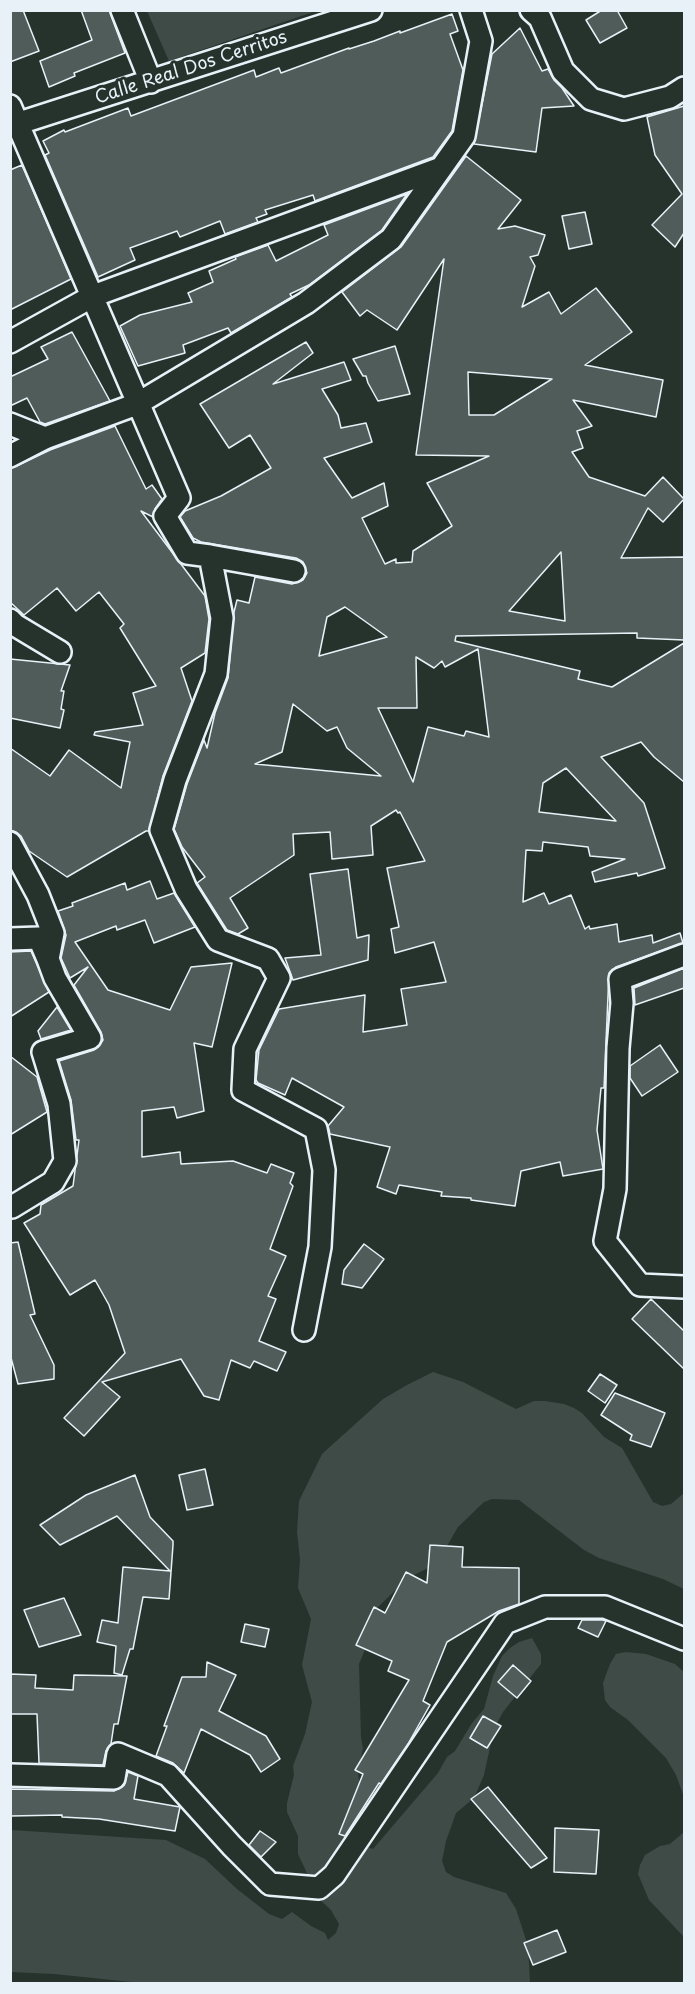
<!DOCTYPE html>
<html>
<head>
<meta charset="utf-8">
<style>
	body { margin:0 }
	#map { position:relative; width:695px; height:1994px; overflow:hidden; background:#26332d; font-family:"Playpen Sans",sans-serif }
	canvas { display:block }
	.frame { position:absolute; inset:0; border:12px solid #e8f1f8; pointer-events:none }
</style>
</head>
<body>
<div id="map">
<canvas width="695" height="1994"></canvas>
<div class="frame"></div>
</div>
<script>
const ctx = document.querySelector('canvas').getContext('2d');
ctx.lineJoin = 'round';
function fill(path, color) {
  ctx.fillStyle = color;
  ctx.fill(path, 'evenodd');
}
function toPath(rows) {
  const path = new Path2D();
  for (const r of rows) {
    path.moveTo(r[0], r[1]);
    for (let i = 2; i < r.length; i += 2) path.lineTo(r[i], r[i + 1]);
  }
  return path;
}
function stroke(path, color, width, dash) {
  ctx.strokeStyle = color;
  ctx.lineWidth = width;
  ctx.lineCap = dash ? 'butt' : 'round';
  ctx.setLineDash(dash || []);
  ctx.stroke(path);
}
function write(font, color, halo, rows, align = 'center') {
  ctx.font = font + ' "Playpen Sans",sans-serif';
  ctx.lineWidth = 6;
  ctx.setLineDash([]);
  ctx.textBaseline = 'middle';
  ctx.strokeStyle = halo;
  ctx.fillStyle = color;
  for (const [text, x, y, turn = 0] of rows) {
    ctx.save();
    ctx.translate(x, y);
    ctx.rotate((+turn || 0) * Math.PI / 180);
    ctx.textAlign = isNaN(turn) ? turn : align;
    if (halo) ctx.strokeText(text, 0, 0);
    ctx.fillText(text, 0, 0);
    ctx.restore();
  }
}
fill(toPath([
	[147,11,316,11,169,61],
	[433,1372,463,1382,516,1409,534,1401,545,1401,564,1404,574,1408,582,1413,604,1437,622,1448,653,1502,662,1506,671,1504,684,1493,684,1589,663,1579,599,1558,584,1550,519,1500,492,1499,484,1502,458,1527,443,1553,430,1567,408,1578,378,1607,373,1618,366,1647,359,1664,361,1738,363,1748,358,1773,362,1801,361,1830,365,1846,373,1849,438,1773,447,1757,455,1751,472,1723,484,1709,493,1676,502,1656,510,1648,519,1642,532,1638,541,1654,541,1664,503,1712,494,1729,484,1775,474,1798,456,1813,446,1841,442,1861,446,1872,454,1877,506,1893,516,1909,528,1946,530,1983,151,1984,54,1974,11,1972,11,1830,166,1840,205,1859,237,1889,269,1914,282,1919,292,1912,311,1926,325,1933,328,1940,336,1933,339,1924,331,1910,319,1899,298,1854,298,1836,287,1812,287,1803,294,1775,293,1766,305,1734,312,1702,302,1665,311,1619,298,1588,300,1560,297,1532,299,1501,322,1454,383,1399,407,1385],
	[626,1652,646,1654,675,1664,684,1672,684,1797,676,1775,666,1758,628,1720,610,1707,605,1700,603,1683,610,1664,616,1654],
	[684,1832,684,1937,649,1900,638,1874,640,1865,645,1855,660,1846,670,1844]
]), '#3e4b47');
const building = toPath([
	[10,10,23,10,39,51,10,62,10,10],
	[81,10,109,10,125,53,74,73,75,76,49,87,40,61,92,40,81,10],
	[602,10,617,10,627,28,600,43,586,20,602,10],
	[452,14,458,31,450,34,463,70,452,131,433,157,315,201,313,195,265,210,267,214,256,218,258,222,225,234,220,221,180,237,177,231,130,248,135,260,98,277,45,155,49,153,43,141,64,130,65,132,128,108,131,116,254,70,256,77,279,68,281,73,349,48,349,49,374,41,400,31,400,33,452,14],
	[520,28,542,71,548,69,554,80,562,88,574,106,542,108,536,152,474,144,492,54,520,28],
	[684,106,684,233,675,247,652,225,682,194,655,155,647,117,684,106],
	[466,156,521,200,498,229,515,226,545,235,538,255,530,257,535,266,522,307,549,292,561,314,596,288,632,332,585,365,663,380,656,417,573,400,592,426,577,431,583,448,572,452,589,477,645,496,663,477,684,499,663,522,648,508,621,558,684,557,684,640,637,638,637,633,456,636,455,641,580,671,578,679,612,687,684,643,684,782,654,757,641,742,601,757,644,803,665,868,638,876,637,873,595,882,592,872,625,859,590,856,588,847,543,842,542,851,526,850,523,902,544,893,549,904,571,895,585,929,589,926,590,929,617,924,619,942,652,935,653,943,680,933,683,943,616,967,609,973,604,1088,601,1088,597,1130,603,1169,563,1176,560,1162,521,1171,515,1206,471,1200,471,1198,441,1196,442,1192,399,1185,396,1194,377,1187,390,1147,330,1134,328,1126,344,1107,292,1078,285,1095,258,1083,256,1080,259,1050,279,1009,365,995,363,1032,407,1025,401,989,446,982,434,942,395,953,391,929,399,927,387,868,425,861,400,812,398,813,396,810,371,826,373,855,332,859,330,832,293,834,294,855,230,898,248,928,238,934,227,930,197,883,205,877,182,847,174,829,187,784,204,740,207,748,215,713,228,678,234,612,237,600,249,603,255,577,292,584,303,580,307,573,303,562,296,558,201,542,193,538,180,517,185,511,221,496,271,468,250,435,229,448,200,404,306,342,313,353,273,384,344,362,351,380,322,389,338,415,341,428,366,423,372,442,324,458,352,498,384,483,388,506,362,518,385,564,396,559,396,563,412,562,413,551,452,526,427,483,489,456,416,455,444,259,397,330,367,310,360,316,342,292,401,247,466,156],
	[468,372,552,379,494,415,469,415,468,372],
	[561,552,565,621,509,611,561,552],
	[345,607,387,637,319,656,327,617,345,607],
	[478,649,489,737,466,731,464,736,428,727,413,782,378,708,417,708,416,657,434,668,442,661,445,667,478,649],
	[293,704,327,731,337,727,347,748,381,776,255,764,282,752,293,704],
	[566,768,616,821,539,812,543,783,566,768],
	[22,165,71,279,10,310,10,170,22,165],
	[407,194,382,230,309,285,290,294,292,297,231,333,228,328,183,345,185,353,138,366,120,326,140,315,192,302,188,293,213,282,209,271,236,259,235,257,268,245,276,261,328,235,324,225,407,194],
	[585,212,592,244,569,249,562,216,585,212],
	[72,332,110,401,45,424,40,422,27,398,10,406,10,377,48,359,41,347,72,332],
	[395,346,410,394,378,401,368,383,366,376,363,376,353,359,395,346],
	[115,426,146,489,152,485,162,499,155,509,153,517,141,511,205,596,209,619,205,653,181,668,192,701,163,776,149,831,146,831,67,877,29,851,21,836,16,832,10,830,10,748,50,776,69,750,121,788,130,742,94,735,95,732,143,725,133,693,156,686,120,628,124,624,99,592,76,611,57,588,24,615,10,602,10,469,50,450,115,426],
	[10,659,70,665,61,691,64,691,61,709,64,710,60,728,10,718,10,659],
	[348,869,357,938,369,935,368,960,293,980,285,958,321,955,310,874,348,869],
	[150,881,157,899,174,893,195,927,154,943,145,920,117,930,116,926,75,942,108,990,170,1010,191,967,232,963,212,1047,194,1043,204,1111,177,1118,174,1107,142,1111,142,1157,180,1152,181,1164,233,1161,267,1173,271,1164,294,1173,290,1183,293,1186,270,1249,286,1256,268,1296,276,1299,259,1341,286,1352,277,1371,254,1361,250,1368,231,1360,219,1400,204,1396,181,1359,102,1382,120,1397,84,1436,64,1418,125,1353,109,1305,95,1280,70,1295,24,1223,40,1214,41,1205,73,1186,79,1140,76,1140,71,1100,59,1061,94,1050,99,1046,103,1040,101,1032,74,985,88,967,70,978,61,958,66,935,58,911,73,906,72,903,125,883,127,890,150,881],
	[31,951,49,992,10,1017,10,952,31,951],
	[684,968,684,988,635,1005,634,988,684,968],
	[57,1007,71,1030,41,1039,38,1031,57,1007],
	[660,1045,678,1072,642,1096,630,1078,630,1066,660,1045],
	[10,1056,37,1077,47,1112,10,1135,10,1056],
	[18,1242,35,1314,30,1315,54,1365,54,1379,18,1384,10,1354,10,1243,18,1242],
	[364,1244,384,1259,362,1288,342,1284,344,1270,364,1244],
	[651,1299,684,1331,684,1369,632,1319,651,1299],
	[600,1374,617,1385,605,1403,588,1391,600,1374],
	[615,1393,665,1413,651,1447,630,1440,632,1435,601,1415,615,1393],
	[205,1469,213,1505,187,1510,179,1475,205,1469],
	[135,1475,150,1517,173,1541,173,1545,169,1599,143,1597,133,1649,130,1649,122,1675,114,1673,116,1646,97,1642,102,1620,118,1623,123,1567,170,1571,117,1516,60,1545,40,1525,86,1495,135,1475],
	[430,1545,463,1547,462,1567,519,1568,519,1604,499,1611,447,1642,423,1701,430,1705,408,1744,381,1784,379,1783,345,1836,339,1834,363,1774,355,1770,409,1680,388,1671,392,1661,356,1645,374,1607,385,1613,406,1572,427,1583,430,1545],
	[64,1598,81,1635,39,1647,24,1610,64,1598],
	[582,1620,603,1620,606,1621,598,1637,578,1628,582,1620],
	[245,1624,269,1629,265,1647,241,1642,245,1624],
	[207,1662,236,1675,219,1711,266,1736,280,1759,261,1772,250,1755,201,1729,184,1773,173,1763,156,1756,167,1726,164,1726,182,1677,206,1677,207,1662],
	[513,1665,531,1681,517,1698,498,1682,513,1665],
	[10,1674,36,1675,35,1688,73,1690,74,1675,127,1676,118,1724,114,1724,111,1744,106,1751,103,1765,39,1763,37,1714,10,1714,10,1674],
	[483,1716,501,1726,487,1748,470,1738,483,1716],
	[128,1772,138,1776,134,1799,180,1807,175,1831,99,1819,62,1817,62,1815,10,1816,10,1789,114,1791,124,1785,128,1772],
	[488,1787,547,1858,531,1868,471,1799,488,1787],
	[555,1828,599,1830,596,1874,554,1872,555,1828],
	[260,1831,276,1842,261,1857,249,1845,260,1831],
	[557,1930,566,1952,533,1965,524,1943,557,1930]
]);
fill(building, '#505c59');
stroke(building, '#e8f1f8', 1.5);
const minor = toPath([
	[122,10,151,82],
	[531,10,540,18,563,71,591,99,624,109,670,97,684,88],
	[10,106,179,498,165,516,187,553,210,556,222,618,216,674,175,780,161,830,186,889,218,940,268,959,279,978,245,1049,243,1090,316,1129,324,1170,320,1247,304,1330],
	[10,126,371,10],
	[10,342,93,296,441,168],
	[10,424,45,438],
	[10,456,45,438,137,404,306,303,391,239,464,136,481,41,471,10],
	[210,556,294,571],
	[10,620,15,625,60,652],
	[10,843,38,895,53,933,48,959,55,978,90,1038,43,1052,59,1104,65,1161,53,1182,12,1207],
	[10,939,39,938,48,959],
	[684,955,620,979,622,1003,618,1048,615,1189,605,1241,640,1285,684,1287],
	[10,1775,114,1778,118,1754,168,1775,232,1846,270,1884,319,1888,334,1875,505,1623,545,1607,605,1607,684,1639]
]);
stroke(minor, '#e8f1f8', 26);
stroke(minor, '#26332d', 21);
write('18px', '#e8f1f8', '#26332d', [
	["Calle Real Dos Cerritos",191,68,-18]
]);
</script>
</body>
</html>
